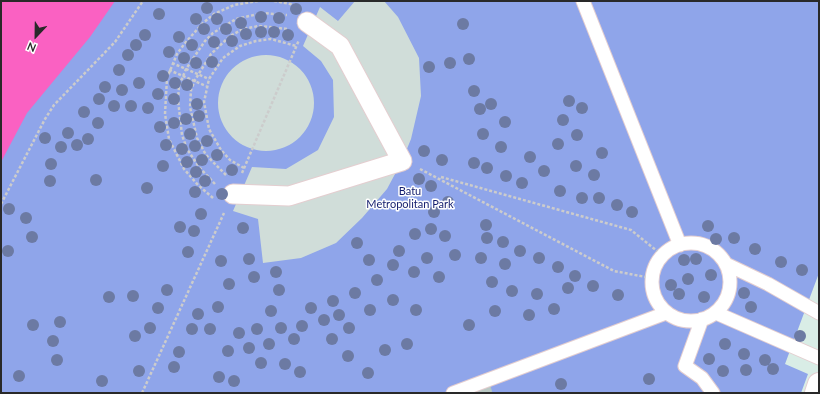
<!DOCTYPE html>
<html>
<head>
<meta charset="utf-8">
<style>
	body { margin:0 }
	#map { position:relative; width:820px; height:394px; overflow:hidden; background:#d9ede6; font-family:Lato,sans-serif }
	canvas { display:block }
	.frame { position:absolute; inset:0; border:2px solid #292929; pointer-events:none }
	.north { position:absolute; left:16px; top:16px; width:40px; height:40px; -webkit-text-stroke:3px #fff; paint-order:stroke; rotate:202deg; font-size:11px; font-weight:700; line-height:16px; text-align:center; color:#292929 }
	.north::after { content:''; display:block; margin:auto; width:14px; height:18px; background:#292929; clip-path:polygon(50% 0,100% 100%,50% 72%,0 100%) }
</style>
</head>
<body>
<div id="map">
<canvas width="820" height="394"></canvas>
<div class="frame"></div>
<div class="north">N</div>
</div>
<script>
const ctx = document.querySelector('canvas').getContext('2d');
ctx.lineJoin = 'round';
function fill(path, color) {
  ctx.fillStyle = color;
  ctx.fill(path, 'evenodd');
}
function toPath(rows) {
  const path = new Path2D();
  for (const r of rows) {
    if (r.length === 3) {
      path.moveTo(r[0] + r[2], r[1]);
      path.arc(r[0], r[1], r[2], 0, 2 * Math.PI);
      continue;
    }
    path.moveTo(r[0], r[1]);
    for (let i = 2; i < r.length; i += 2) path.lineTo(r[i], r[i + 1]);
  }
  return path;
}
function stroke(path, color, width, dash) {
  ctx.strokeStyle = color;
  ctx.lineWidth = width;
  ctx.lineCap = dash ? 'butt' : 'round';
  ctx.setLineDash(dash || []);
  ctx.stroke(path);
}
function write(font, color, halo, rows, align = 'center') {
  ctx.font = font + ' Lato,sans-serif';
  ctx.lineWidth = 3;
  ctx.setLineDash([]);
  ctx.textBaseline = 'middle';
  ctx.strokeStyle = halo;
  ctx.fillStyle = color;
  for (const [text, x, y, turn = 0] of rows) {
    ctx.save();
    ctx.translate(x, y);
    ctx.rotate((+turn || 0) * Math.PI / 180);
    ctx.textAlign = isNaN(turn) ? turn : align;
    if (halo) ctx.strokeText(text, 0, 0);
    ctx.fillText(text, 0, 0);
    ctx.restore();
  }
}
fill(toPath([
	[1,1,819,1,819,273,785,364,808,374,801,393,1,393]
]), '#8fa5ea');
fill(toPath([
	[355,1,384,1,398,17,419,58,421,96,411,139,402,161,387,189,362,218,336,243,301,258,263,263,258,219,233,211,252,167,286,169,318,150,334,117,333,80,321,61,303,46,320,7,338,21],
	[266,103,48]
]), '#d0ddd9');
fill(toPath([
	[1,1,115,1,90,37,27,113,1,162]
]), '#fa61c2');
const building = toPath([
	[490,386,492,393,468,393,490,386]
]);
fill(building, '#b9c8c3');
stroke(building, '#b3c8c3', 1);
const service = toPath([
	[583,1,680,245],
	[691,282,39],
	[726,264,768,284,819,313],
	[716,313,819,358],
	[702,319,685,366,702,378,713,393],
	[453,393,666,313]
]);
const pedestrian = toPath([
	[233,194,289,196,402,161,340,46,307,22]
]);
const minor = toPath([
	[816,393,819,384]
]);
stroke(service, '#e4ced0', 15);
stroke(pedestrian, '#e4ced0', 21);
stroke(minor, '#e4ced0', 24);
stroke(toPath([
	[274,1,296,5],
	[172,63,209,79],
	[169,70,206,86],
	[244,168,230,160,221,150,209,129,204,102,209,79,223,58,240,46,256,41,271,39,296,46],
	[420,169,614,271,651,278],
	[242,173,299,40],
	[226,175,206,155,197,138,190,107,191,90,195,80,211,54,230,36,243,29,259,26,288,29],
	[441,177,631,230,662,255],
	[215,184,199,167,187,149,182,135,178,100,179,86,186,69,205,41,213,33,236,19,263,13,287,15],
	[213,198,198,185,184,169,169,139,165,114,167,78,177,54,185,43,203,23,214,14,234,5,258,1],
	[1,204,45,119,54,105,115,42,143,1],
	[142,393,224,213]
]), '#ccc', 2.5, [3, 2]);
stroke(service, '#fff', 13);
stroke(pedestrian, '#fff', 19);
stroke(minor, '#fff', 22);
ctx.fillStyle = '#6c7aa3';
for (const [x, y] of [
	[207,8],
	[296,9],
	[159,14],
	[261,17],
	[279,18],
	[196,19],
	[217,19],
	[241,23],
	[463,24],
	[204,29],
	[226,29],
	[261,32],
	[274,32],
	[246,34],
	[145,35],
	[288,35],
	[179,37],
	[232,41],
	[214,42],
	[136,45],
	[192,45],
	[169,52],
	[128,55],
	[184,58],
	[469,59],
	[212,62],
	[196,63],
	[450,63],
	[429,67],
	[119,70],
	[163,76],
	[139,83],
	[175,83],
	[187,85],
	[105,87],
	[122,90],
	[474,91],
	[158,94],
	[99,99],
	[174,99],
	[569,101],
	[197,104],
	[491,104],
	[114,106],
	[131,106],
	[148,108],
	[582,108],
	[480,109],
	[84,112],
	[199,116],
	[186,119],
	[563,120],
	[505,122],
	[98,123],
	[174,123],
	[160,127],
	[68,133],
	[190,134],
	[483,134],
	[577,135],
	[45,138],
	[88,139],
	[207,141],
	[558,144],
	[77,145],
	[166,145],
	[195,146],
	[61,147],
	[501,147],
	[182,149],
	[424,151],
	[602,153],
	[217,155],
	[530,157],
	[202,160],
	[442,160],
	[187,162],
	[474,163],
	[51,164],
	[163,166],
	[576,166],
	[487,168],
	[232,170],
	[544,171],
	[196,172],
	[594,175],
	[506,176],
	[419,179],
	[96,180],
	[50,181],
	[205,181],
	[522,183],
	[431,186],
	[147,188],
	[560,191],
	[195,192],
	[222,194],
	[582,198],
	[599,198],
	[448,202],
	[617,205],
	[9,209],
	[434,212],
	[632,212],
	[201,214],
	[26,218],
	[486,225],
	[708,226],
	[180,227],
	[243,228],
	[431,229],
	[194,231],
	[415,234],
	[445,236],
	[32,237],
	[487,238],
	[734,238],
	[716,239],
	[503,242],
	[357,243],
	[755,249],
	[8,251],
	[399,251],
	[520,251],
	[188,252],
	[455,255],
	[427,258],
	[481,258],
	[539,258],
	[249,259],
	[696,259],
	[369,260],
	[684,260],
	[221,261],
	[781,262],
	[505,264],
	[393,265],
	[558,267],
	[802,270],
	[276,272],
	[414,272],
	[711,275],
	[575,276],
	[254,277],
	[439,277],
	[688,279],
	[377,280],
	[492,282],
	[229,284],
	[671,285],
	[593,286],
	[568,288],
	[167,290],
	[279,290],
	[512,291],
	[355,293],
	[744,293],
	[537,294],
	[679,294],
	[618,295],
	[133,296],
	[109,297],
	[704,297],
	[393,300],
	[333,301],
	[218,307],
	[751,307],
	[158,308],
	[311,308],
	[554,309],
	[370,310],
	[416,310],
	[271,311],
	[495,311],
	[198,314],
	[339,315],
	[529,315],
	[324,320],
	[60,322],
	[33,325],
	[469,325],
	[302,326],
	[150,328],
	[281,328],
	[349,328],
	[192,329],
	[210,329],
	[257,329],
	[239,333],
	[135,336],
	[800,336],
	[294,339],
	[332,339],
	[53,341],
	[269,344],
	[407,344],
	[725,344],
	[249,348],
	[385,350],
	[228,351],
	[179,352],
	[744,354],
	[348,356],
	[709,359],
	[57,360],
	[765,360],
	[261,363],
	[285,364],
	[174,367],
	[773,369],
	[746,370],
	[139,371],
	[723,371],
	[300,372],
	[368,373],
	[19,376],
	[219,377],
	[649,379],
	[102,381],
	[234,381],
	[561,384]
]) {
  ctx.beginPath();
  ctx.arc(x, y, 6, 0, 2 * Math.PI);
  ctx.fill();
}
write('11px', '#121c6d', '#fff', [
	["Batu",410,191],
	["Metropolitan Park",410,204]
]);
</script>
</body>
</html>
